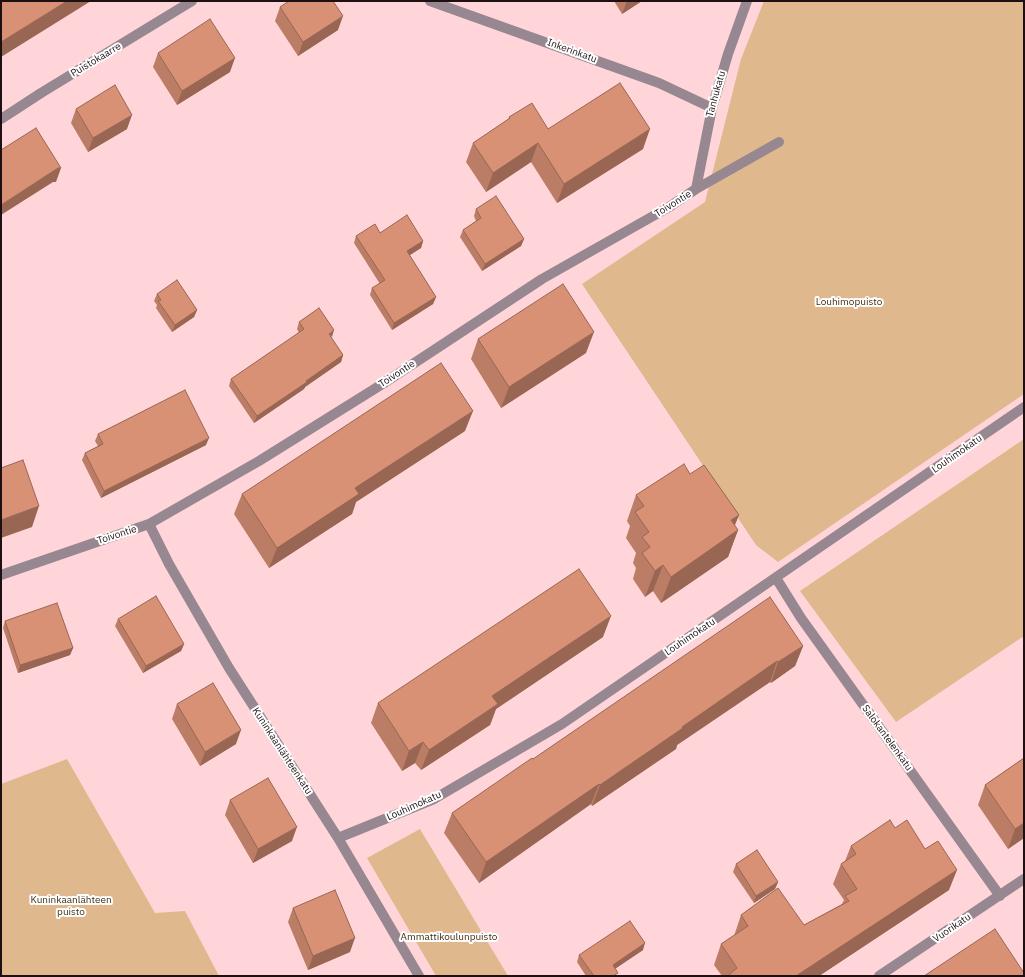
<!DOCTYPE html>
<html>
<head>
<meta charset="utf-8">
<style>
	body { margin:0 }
	#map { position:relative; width:1025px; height:977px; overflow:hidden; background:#ffd5d9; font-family:"IBM Plex Sans",sans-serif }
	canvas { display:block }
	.frame { position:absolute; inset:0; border:2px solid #1e1012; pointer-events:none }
</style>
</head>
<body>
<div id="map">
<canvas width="1025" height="977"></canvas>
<div class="frame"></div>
</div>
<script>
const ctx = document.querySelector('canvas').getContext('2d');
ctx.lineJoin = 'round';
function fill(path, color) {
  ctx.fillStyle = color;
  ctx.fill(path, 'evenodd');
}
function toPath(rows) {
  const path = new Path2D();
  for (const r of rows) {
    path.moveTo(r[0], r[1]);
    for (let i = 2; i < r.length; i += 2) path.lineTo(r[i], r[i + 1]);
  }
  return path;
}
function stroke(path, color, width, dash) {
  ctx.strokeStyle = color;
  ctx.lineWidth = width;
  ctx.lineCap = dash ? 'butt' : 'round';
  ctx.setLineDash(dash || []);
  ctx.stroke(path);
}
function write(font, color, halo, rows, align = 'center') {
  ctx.font = font + ' "IBM Plex Sans",sans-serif';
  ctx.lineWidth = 4;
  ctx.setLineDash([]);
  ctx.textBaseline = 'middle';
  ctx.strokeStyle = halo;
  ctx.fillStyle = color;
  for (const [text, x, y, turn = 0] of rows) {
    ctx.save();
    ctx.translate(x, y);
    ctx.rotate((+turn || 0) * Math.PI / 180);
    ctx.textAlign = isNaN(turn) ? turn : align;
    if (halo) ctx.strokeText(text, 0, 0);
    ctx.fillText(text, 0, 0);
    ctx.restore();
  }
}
fill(toPath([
	[764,1,1024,1,1024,394,778,562,756,545,582,284,705,202,741,59],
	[1024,439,1024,636,896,722,800,591],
	[67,759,155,913,185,911,219,976,1,976,1,784],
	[420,829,508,976,436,976,367,858]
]), '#dfb98d');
stroke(toPath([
	[430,1,659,83,712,108],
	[1,119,41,93,192,1],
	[696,189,712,108,728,54,747,1],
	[149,524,169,564,229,668,338,838,419,976],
	[1,575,149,524,259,461,384,383,542,279,669,207,696,189,779,142],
	[776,578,801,618,1000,896],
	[338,838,434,799,562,724,1024,407],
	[879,976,1024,879]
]), '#968790', 10);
fill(toPath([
	[614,1,642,1,622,14],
	[280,7,338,30,298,56,275,21],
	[158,53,230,72,177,105,153,67],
	[76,109,127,129,88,152,71,123],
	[509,117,548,129,643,149,557,203,531,162,486,192,466,162,473,143,508,120],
	[476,209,524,239,521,246,482,271,460,237,463,230,476,221,474,216],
	[380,233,423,241,421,248,409,255,436,297,433,304,392,330,370,295,372,288,380,284,354,243,356,236],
	[157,294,197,310,194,317,172,332,156,308,157,305,154,301],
	[299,322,331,338,343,355,341,362,305,387,304,389,254,423,229,386,231,379,299,333,297,329],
	[478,339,586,353,501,408,471,359],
	[465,431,356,502,352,514,269,568,234,514,242,494],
	[98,434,206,445,101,498,82,460,85,453,98,446,95,441],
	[690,474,735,526,738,530,728,557,661,603,653,591,645,597,633,579,636,568,633,563,636,553,626,538,630,526,627,521,636,495],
	[118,619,184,644,181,651,143,673,115,626],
	[5,621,73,648,70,655,18,673,3,628],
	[603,637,496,709,490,725,421,770,415,763,402,771,371,723,378,703],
	[803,646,795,666,771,683,770,682,677,745,676,749,592,806,591,804,479,883,444,833,452,813,533,759],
	[177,704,236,744,200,766,172,719],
	[1024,758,1024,838,1008,849,978,805,985,785],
	[230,800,292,841,253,863,225,815],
	[895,828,949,890,819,976,722,976,714,965,721,944,734,936,741,915,804,925,842,904,844,900,833,884,841,864,845,861,851,846],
	[736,864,778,882,775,889,754,903,733,872],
	[293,908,350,952,308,970,288,922],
	[643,950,615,969,616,976,586,976,577,962,579,955]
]), '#bb7d65');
fill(toPath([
	[67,1,91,1,1,57,1,42],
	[627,1,642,1,622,14],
	[343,16,338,30,298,56,303,42],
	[235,58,230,72,177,105,182,91],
	[132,115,127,129,88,152,93,138],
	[650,129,643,149,557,203,564,184],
	[538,143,531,162,486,192,493,173],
	[58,168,61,168,56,182,53,182,1,215,1,205],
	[524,239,521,246,482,271,485,264],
	[423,241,421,248,404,259,407,251],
	[436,297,433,304,392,330,394,323],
	[197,310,194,317,172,332,175,325],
	[334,330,332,337,329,334],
	[594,332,586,353,501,408,509,387],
	[343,355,341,362,305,387,304,389,254,423,257,416],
	[473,411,465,431,356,502,352,514,269,568,277,548,355,488],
	[209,438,206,445,101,498,104,491],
	[39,506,32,527,1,538,1,520],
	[739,515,731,535,738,530,728,557,661,603,671,577,731,520],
	[663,565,653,591,645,597,655,571],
	[611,616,603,637,496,709,490,725,421,770,429,750,492,696],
	[184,644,181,651,143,673,146,666],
	[803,646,795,666,771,683,778,662],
	[73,648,70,655,18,673,20,665],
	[777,661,770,682,677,745,676,749,592,806,600,785,682,727],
	[241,730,236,744,200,766,205,752],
	[423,742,415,763,402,771,409,751],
	[599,784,591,804,479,883,486,862],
	[1024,823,1024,838,1008,849,1015,829],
	[297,827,292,841,253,863,258,849],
	[957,870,949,890,819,976,796,976],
	[778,882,775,889,754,903,756,896],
	[355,938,350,952,308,970,313,956],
	[645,943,643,950,610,972,613,965]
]), '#986653');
const building = toPath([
	[1,1,67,1,1,42,1,1],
	[289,1,333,1,343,16,303,42,280,7,289,1],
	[210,19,235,58,182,91,158,53,210,19],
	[620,83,650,129,564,184,538,143,493,173,473,143,510,118,509,117,532,103,548,129,620,83],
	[115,85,132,115,93,138,76,109,115,85],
	[36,128,61,168,58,168,1,205,1,150,36,128],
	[496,196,524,239,485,264,463,230,481,218,476,209,496,196],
	[407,215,423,241,407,251,436,297,394,323,372,288,385,280,356,236,375,224,380,233,407,215],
	[177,280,197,310,175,325,158,301,161,300,157,294,177,280],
	[563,284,594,332,509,387,478,339,563,284],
	[319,308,334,330,329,334,343,355,306,381,307,382,257,416,231,379,304,329,299,322,319,308],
	[441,363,473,411,355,488,359,494,277,548,242,494,441,363],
	[185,390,209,438,104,491,85,453,103,444,98,434,185,390],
	[23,460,39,506,1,520,1,468,23,460],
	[684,464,690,474,704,465,739,515,731,520,738,530,671,577,663,565,655,571,642,553,650,547,642,537,649,532,635,512,644,506,636,495,684,464],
	[579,569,611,616,492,696,498,704,429,750,423,742,409,751,378,703,579,569],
	[156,596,184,644,146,666,118,619,156,596],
	[770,597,803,646,778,662,777,661,682,727,683,728,600,785,599,784,486,862,452,813,532,758,533,759,770,597],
	[57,603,73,648,20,665,5,621,57,603],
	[213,683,241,730,205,752,177,704,213,683],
	[1024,758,1024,823,1015,829,985,785,1024,758],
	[268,778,297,827,258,849,230,800,268,778],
	[890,820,895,828,907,820,925,849,938,841,957,870,796,976,729,976,729,975,737,968,721,944,748,926,741,915,778,888,804,925,849,901,845,896,857,889,841,864,856,854,851,846,890,820],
	[757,850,778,882,756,896,736,864,757,850],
	[335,890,355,938,313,956,293,908,335,890],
	[630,921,645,943,613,965,618,973,613,976,594,976,579,955,630,921],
	[995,929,1024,973,1024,976,924,976,995,929]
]);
fill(building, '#d99176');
stroke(building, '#986653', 1);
write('10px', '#1e1012', '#fff', [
	["Inkerinkatu",572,51,20],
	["Puistokaarre",96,60,-31],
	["Tanhukatu",716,94,-74],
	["Toivontie",673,204,-32],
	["Toivontie",397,374,-33],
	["Louhimokatu",957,454,-35],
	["Toivontie",117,535,-18],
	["Louhimokatu",690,637,-34],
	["Salokantelenkatu",887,738,54],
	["Kuninkaanlähteenkatu",282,751,57],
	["Louhimokatu",414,806,-24],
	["Vuorikatu",952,928,-34]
]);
write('10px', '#422d12', '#fff', [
	["Louhimopuisto",849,302],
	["Kuninkaanlähteen",71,900],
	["puisto",71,912],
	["Ammattikoulunpuisto",449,937]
]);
</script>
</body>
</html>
